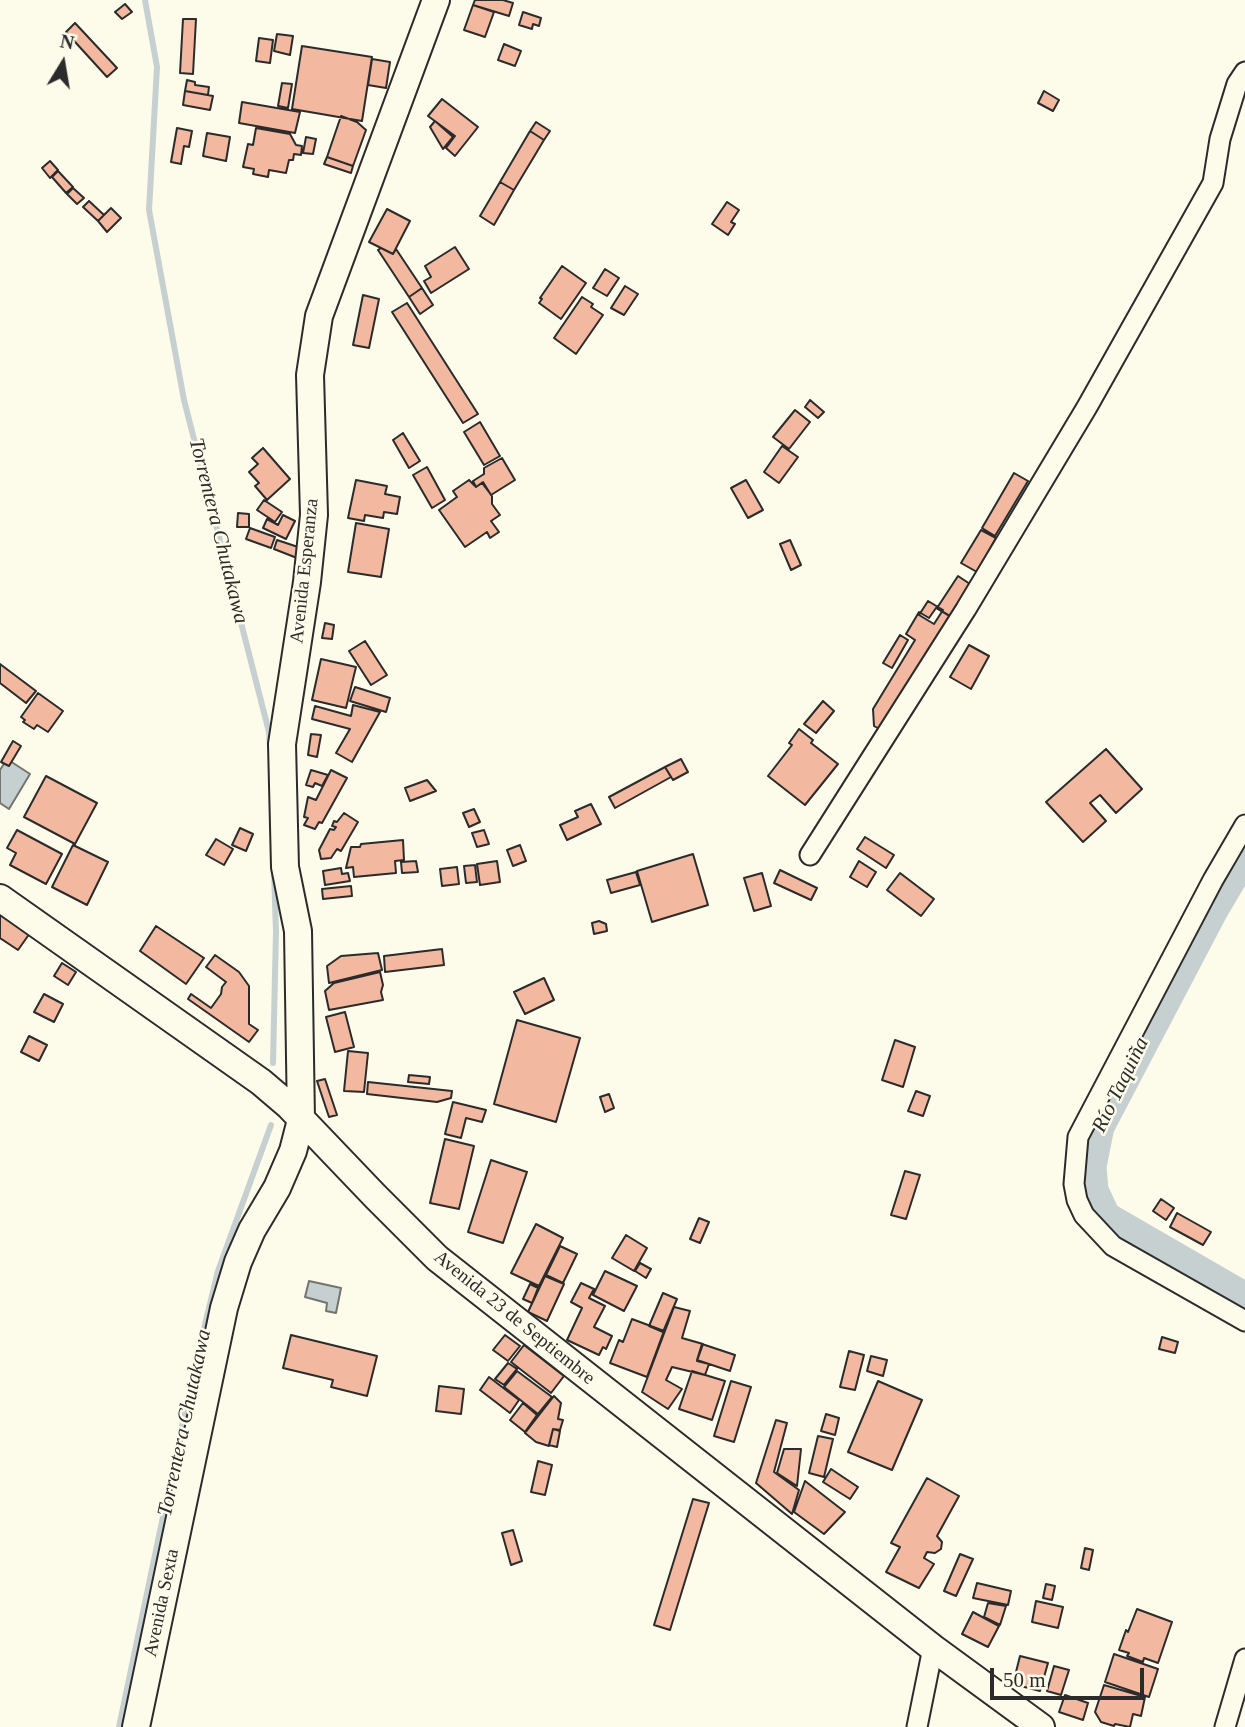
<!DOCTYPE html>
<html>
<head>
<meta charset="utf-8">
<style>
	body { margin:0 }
	#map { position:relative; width:1245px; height:1727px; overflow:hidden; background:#fdfbea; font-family:"Times New Roman",serif }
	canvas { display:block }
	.north { position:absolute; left:28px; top:28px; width:70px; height:70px; -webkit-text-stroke:5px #fdfbea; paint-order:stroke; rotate:11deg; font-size:19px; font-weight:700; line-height:28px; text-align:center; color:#2b2b2b }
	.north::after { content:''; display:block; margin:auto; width:24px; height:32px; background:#2b2b2b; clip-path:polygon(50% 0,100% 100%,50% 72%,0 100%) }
	.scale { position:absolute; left:990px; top:1668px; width:154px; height:32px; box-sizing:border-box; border:4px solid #2b2b2b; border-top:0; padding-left:9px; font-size:21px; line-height:24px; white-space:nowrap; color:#2b2b2b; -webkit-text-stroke:5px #fdfbea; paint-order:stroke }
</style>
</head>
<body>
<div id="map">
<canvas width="1245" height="1727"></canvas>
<div class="north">N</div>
<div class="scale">50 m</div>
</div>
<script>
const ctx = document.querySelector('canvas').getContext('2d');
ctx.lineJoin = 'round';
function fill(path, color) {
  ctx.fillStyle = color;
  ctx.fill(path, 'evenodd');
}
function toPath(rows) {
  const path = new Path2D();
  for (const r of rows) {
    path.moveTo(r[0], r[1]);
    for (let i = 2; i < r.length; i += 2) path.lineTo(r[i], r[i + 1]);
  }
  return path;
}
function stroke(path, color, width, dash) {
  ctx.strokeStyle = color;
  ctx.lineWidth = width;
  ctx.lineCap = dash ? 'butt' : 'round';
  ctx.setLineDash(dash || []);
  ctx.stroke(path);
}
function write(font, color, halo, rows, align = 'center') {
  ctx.font = font + ' "Times New Roman",serif';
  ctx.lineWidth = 5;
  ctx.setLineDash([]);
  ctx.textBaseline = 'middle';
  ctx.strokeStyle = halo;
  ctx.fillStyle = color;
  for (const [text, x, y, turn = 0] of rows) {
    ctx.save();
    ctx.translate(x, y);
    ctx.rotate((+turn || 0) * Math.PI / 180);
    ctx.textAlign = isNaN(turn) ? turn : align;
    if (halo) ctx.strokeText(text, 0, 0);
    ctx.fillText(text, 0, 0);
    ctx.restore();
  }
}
const water = toPath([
	[7,759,30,774,9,809,0,803,0,770,7,759],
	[309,1281,341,1288,336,1313,326,1311,327,1303,305,1297,309,1281]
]);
fill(water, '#c7d0d0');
stroke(water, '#74746e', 2);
stroke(toPath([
	[145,0,157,67,149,210,184,400,269,732,270,746],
	[273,1063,276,931,274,872],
	[119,1727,192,1378,218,1271,271,1125]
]), '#c7d0d0', 6);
stroke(toPath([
	[1245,850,1211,907,1096,1126,1088,1166,1090,1191,1103,1219,1245,1301]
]), '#c7d0d0', 37);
const building = toPath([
	[475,0,503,0,513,3,509,16,473,5,475,0],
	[125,4,132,12,122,19,115,12,125,4],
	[473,5,494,12,485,37,464,30,473,5],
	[523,12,541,18,539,26,533,24,532,29,519,25,523,12],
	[183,19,196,19,193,74,180,73,183,19],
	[75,23,117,68,107,77,66,32,75,23],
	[277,34,293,36,290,55,274,51,277,34],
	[259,38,273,40,270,63,256,61,259,38],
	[504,44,521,51,515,66,498,60,504,44],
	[302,46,372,57,362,121,292,109,302,46],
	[372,59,390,62,386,88,368,85,372,59],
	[187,80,195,82,195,85,209,87,208,95,185,91,187,80],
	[282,83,292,84,288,108,278,106,282,83],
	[185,91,213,96,210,110,183,105,185,91],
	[1044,91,1059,100,1053,111,1038,103,1044,91],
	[442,99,478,127,455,156,446,148,455,136,428,116,442,99],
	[242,102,300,112,295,133,239,123,242,102],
	[341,116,357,122,366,130,353,166,327,157,341,116],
	[435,121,453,137,443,149,430,127,435,121],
	[536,122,550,131,544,140,530,131,536,122],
	[177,128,192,131,189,147,184,146,181,164,171,162,177,128],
	[256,128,290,134,296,145,302,146,301,155,294,154,293,160,289,160,286,173,269,170,268,177,253,174,254,169,243,167,248,144,253,145,256,128],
	[530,131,544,140,514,190,500,182,530,131],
	[207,133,230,137,226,161,203,156,207,133],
	[306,137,316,139,313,154,303,153,306,137],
	[327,157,353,166,351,173,324,164,327,157],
	[50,161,58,170,50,178,42,168,50,161],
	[58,171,73,187,66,193,52,177,58,171],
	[500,182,514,190,494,225,480,216,500,182],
	[73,188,84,198,77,204,67,194,73,188],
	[89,201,104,215,98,221,83,207,89,201],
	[727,202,739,210,731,222,735,224,728,235,712,224,727,202],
	[111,208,121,218,107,232,98,221,111,208],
	[387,209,410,221,393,254,369,242,387,209],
	[455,247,469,269,431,293,424,281,431,277,425,266,455,247],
	[381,248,393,254,396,249,422,288,409,297,378,250,381,248],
	[562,266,586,283,561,319,539,303,542,299,540,298,562,266],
	[605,269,619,278,607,296,593,288,605,269],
	[625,286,638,294,624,315,611,308,625,286],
	[422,288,433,305,420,314,409,297,422,288],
	[363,295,379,299,369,348,353,345,363,295],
	[582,297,593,304,591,307,603,315,576,354,554,338,582,297],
	[407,303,478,414,463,423,392,312,407,303],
	[810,400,824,412,818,418,805,407,810,400],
	[795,410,810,422,789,449,773,437,795,410],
	[480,422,500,456,484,465,464,432,480,422],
	[403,433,420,461,409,468,393,440,403,433],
	[782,446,798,457,779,483,764,472,782,446],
	[263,448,290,479,267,500,255,486,259,483,249,472,258,464,252,458,263,448],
	[502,458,515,480,491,495,483,482,476,487,473,481,484,474,484,468,502,458],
	[427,467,445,500,432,508,413,475,427,467],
	[1014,473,1028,481,995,536,982,528,1014,473],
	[356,480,387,486,385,494,400,497,397,514,384,512,383,518,365,515,364,521,348,518,356,480],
	[469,480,476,487,482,483,492,496,492,504,500,515,491,521,499,532,490,538,487,532,465,547,439,510,457,497,453,491,469,480],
	[746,480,763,510,748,518,731,488,746,480],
	[264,500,282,512,275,522,257,510,264,500],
	[238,513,249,514,249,527,237,527,238,513],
	[283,515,295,521,286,539,263,528,267,519,278,525,283,515],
	[356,523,389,529,381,577,348,572,356,523],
	[250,528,275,537,271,548,246,539,250,528],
	[981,530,996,538,977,572,961,563,981,530],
	[277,540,301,548,297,558,274,549,277,540],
	[790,540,801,565,791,570,780,544,790,540],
	[958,576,970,584,950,616,937,608,958,576],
	[928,601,943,610,934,624,919,615,928,601],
	[936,608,951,617,883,731,874,726,873,709,915,640,906,634,919,612,929,618,936,608],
	[325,623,334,625,332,639,322,638,325,623],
	[900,635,908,640,892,668,883,663,900,635],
	[365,641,387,675,371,685,349,651,365,641],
	[969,645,989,656,971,689,950,677,969,645],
	[321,659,356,667,346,708,312,700,321,659],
	[0,664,36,691,26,703,0,683,0,664],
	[355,687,390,698,386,712,350,701,355,687],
	[38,693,63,711,48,732,37,725,34,729,23,722,25,720,21,717,38,693],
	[823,701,834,711,816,733,804,724,823,701],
	[353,705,380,712,352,762,336,753,350,729,312,719,315,706,351,716,353,705],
	[799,729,813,740,811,743,838,764,805,805,768,776,792,745,789,743,799,729],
	[311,734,321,735,317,757,308,755,311,734],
	[13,741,21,746,9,766,1,762,13,741],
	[1106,749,1142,789,1116,813,1100,795,1090,803,1106,821,1083,842,1046,802,1106,749],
	[681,759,688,772,673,780,665,767,681,759],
	[665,767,671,777,615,808,609,797,665,767],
	[311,770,328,775,322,786,315,783,313,787,306,785,311,770],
	[331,770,347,778,322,823,319,822,315,829,304,825,308,818,304,817,308,797,316,800,331,770],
	[46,776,97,803,75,844,24,817,46,776],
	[427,780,436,791,410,801,405,788,427,780],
	[591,804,601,824,567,840,560,825,578,817,575,811,591,804],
	[474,809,480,822,469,827,463,813,474,809],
	[344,813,358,822,341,851,337,849,331,858,321,859,319,850,330,829,334,830,336,827,332,826,334,821,337,822,344,813],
	[240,828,253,834,246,851,232,845,240,828],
	[17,830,62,854,46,884,10,865,16,853,7,848,17,830],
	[484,830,489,844,477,847,472,833,484,830],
	[865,837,894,855,886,868,857,849,865,837],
	[216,839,233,849,224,865,206,855,216,839],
	[403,840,404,860,395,861,396,873,354,877,353,867,346,868,351,847,360,847,361,844,403,840],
	[73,845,108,862,87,905,52,887,73,845],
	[520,845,526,861,513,866,507,850,520,845],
	[693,854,708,905,652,922,637,871,693,854],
	[416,861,418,872,402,873,401,862,416,861],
	[497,861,500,882,480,885,477,864,497,861],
	[859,861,876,872,867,887,850,877,859,861],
	[475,865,477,882,466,883,464,866,475,865],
	[457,867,459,884,442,886,440,869,457,867],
	[341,868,342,874,348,873,350,881,325,885,323,871,341,868],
	[780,870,817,888,811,900,774,883,780,870],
	[636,872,640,885,611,893,607,880,636,872],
	[762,873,771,906,754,911,744,878,762,873],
	[900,873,934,899,921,916,887,890,900,873],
	[351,886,352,896,323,899,322,889,351,886],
	[0,913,30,933,18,950,0,938,0,913],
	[599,921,606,924,607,931,594,934,592,923,599,921],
	[156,926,204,958,186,984,140,951,156,926],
	[442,949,444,965,385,972,384,956,442,949],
	[378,953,382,970,329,983,327,966,341,956,378,953],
	[215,955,239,972,249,986,249,1024,258,1030,249,1042,188,999,191,994,211,1008,221,994,222,987,226,982,206,967,215,955],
	[62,963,76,972,68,985,54,976,62,963],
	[380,972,383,985,381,992,383,1000,329,1010,325,991,334,983,380,972],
	[544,978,554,1000,525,1014,514,992,544,978],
	[44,994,63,1004,54,1022,34,1012,44,994],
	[345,1012,354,1047,335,1052,326,1017,345,1012],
	[517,1020,580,1038,556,1122,494,1104,517,1020],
	[29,1036,47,1045,39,1061,21,1052,29,1036],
	[895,1040,915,1047,903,1087,882,1080,895,1040],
	[348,1051,368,1053,364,1092,344,1091,348,1051],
	[409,1075,430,1077,429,1084,408,1082,409,1075],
	[325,1079,337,1115,329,1117,317,1081,325,1079],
	[368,1082,452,1091,451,1098,437,1102,367,1094,368,1082],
	[916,1091,930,1096,923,1116,908,1111,916,1091],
	[609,1094,614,1108,605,1112,600,1097,609,1094],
	[453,1102,486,1110,482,1122,466,1118,461,1138,445,1134,453,1102],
	[445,1139,474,1146,459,1209,430,1203,445,1139],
	[491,1160,527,1172,503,1243,468,1232,491,1160],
	[905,1171,920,1175,906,1219,891,1215,905,1171],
	[1161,1199,1174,1208,1166,1220,1153,1211,1161,1199],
	[1177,1213,1211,1232,1203,1245,1170,1227,1177,1213],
	[699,1218,709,1222,700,1243,690,1239,699,1218],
	[536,1224,563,1238,539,1286,511,1273,536,1224],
	[626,1235,647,1248,634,1271,612,1258,626,1235],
	[560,1246,577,1254,563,1283,546,1275,560,1246],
	[640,1263,651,1269,646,1278,635,1271,640,1263],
	[605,1271,637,1286,624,1311,593,1295,605,1271],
	[545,1276,564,1284,547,1321,528,1312,545,1276],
	[581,1283,594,1289,589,1298,605,1306,594,1327,612,1336,606,1349,603,1347,599,1355,567,1340,582,1308,571,1302,581,1283],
	[530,1284,538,1288,532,1303,523,1299,530,1284],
	[663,1293,677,1299,663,1332,649,1326,663,1293],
	[674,1307,690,1311,682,1338,703,1344,697,1361,709,1364,705,1375,672,1367,666,1380,682,1389,668,1409,642,1392,674,1307],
	[632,1319,664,1331,647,1377,610,1363,619,1340,623,1342,632,1319],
	[291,1335,377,1356,367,1396,331,1387,333,1380,283,1368,291,1335],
	[505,1335,520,1346,508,1361,493,1350,505,1335],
	[1162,1337,1178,1342,1175,1353,1159,1349,1162,1337],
	[702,1344,735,1355,730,1371,697,1360,702,1344],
	[524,1345,564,1376,551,1393,511,1362,524,1345],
	[849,1351,864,1355,855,1390,840,1387,849,1351],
	[871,1356,887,1360,883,1376,867,1371,871,1356],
	[508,1363,517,1369,504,1385,495,1379,508,1363],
	[517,1371,552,1397,538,1414,504,1387,517,1371],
	[692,1371,725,1381,712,1420,679,1409,692,1371],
	[489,1377,519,1400,510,1413,480,1390,489,1377],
	[731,1381,751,1387,734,1442,714,1436,731,1381],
	[878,1381,922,1400,892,1470,848,1452,878,1381],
	[439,1386,464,1389,461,1414,436,1411,439,1386],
	[554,1396,561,1403,558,1419,563,1420,560,1430,553,1429,549,1446,536,1442,525,1433,554,1396],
	[523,1403,537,1415,525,1432,510,1420,523,1403],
	[826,1414,839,1418,835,1435,821,1431,826,1414],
	[776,1420,787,1423,774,1472,799,1490,792,1514,756,1483,776,1420],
	[553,1429,560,1431,557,1447,549,1445,553,1429],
	[818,1436,833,1439,824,1477,809,1473,818,1436],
	[784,1449,801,1449,797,1486,777,1473,784,1449],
	[538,1461,552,1465,545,1495,531,1492,538,1461],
	[831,1469,858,1487,850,1499,823,1482,831,1469],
	[927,1478,959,1496,937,1536,942,1542,941,1549,935,1553,927,1552,924,1558,934,1564,919,1588,886,1572,900,1547,891,1543,927,1478],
	[805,1481,845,1512,824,1534,794,1512,805,1481],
	[693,1499,709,1503,670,1630,654,1625,693,1499],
	[513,1530,522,1561,511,1565,502,1533,513,1530],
	[1085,1548,1093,1550,1089,1570,1081,1568,1085,1548],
	[960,1554,973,1559,956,1596,944,1591,960,1554],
	[977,1583,1011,1591,1008,1605,973,1598,977,1583],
	[1046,1584,1055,1586,1052,1600,1043,1598,1046,1584],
	[1036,1601,1063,1607,1058,1628,1032,1622,1036,1601],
	[988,1603,1006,1606,1000,1625,984,1617,988,1603],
	[1137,1609,1172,1622,1158,1663,1144,1658,1143,1662,1127,1656,1129,1653,1119,1650,1126,1630,1128,1632,1137,1609],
	[973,1612,999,1626,988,1647,962,1634,973,1612],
	[1114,1654,1158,1669,1149,1697,1105,1682,1114,1654],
	[1020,1656,1048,1663,1040,1691,1013,1684,1020,1656],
	[1054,1666,1069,1670,1061,1695,1047,1691,1054,1666],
	[1104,1685,1145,1697,1141,1716,1133,1714,1130,1727,1115,1724,1114,1726,1101,1722,1095,1712,1104,1685],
	[1065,1695,1088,1703,1083,1720,1059,1712,1065,1695]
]);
fill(building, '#f2b8a0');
stroke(building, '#2b2b2b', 2);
const street = toPath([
	[1245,825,1213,880,1078,1137,1074,1184,1077,1200,1084,1215,1113,1246,1245,1321],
	[810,855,966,609,1087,407,1213,183,1220,139,1237,84,1245,72],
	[917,1727,933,1648],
	[1225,1727,1245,1659]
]);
const secondary = toPath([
	[0,898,261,1082,288,1105,375,1196,437,1258,933,1648,1041,1727],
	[136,1727,224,1308,238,1262,252,1230,277,1188,293,1151,301,1120,298,931,285,867,282,744,307,582,314,515,310,375,319,316,436,0]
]);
stroke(street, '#2b2b2b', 23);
stroke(secondary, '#2b2b2b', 30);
stroke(street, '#fdfbea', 19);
stroke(secondary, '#fdfbea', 26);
write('19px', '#2b2b2b', '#fdfbea', [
	["Avenida Esperanza",305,571,-84],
	["Avenida 23 de Septiembre",514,1318,39],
	["Avenida Sexta",162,1603,-78]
]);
write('italic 21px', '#2b2b2b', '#fdfbea', [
	["Torrentera Chutakawa",218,531,76],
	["Río Taquiña",1121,1085,-64],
	["Torrentera Chutakawa",185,1423,-78]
]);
</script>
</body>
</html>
